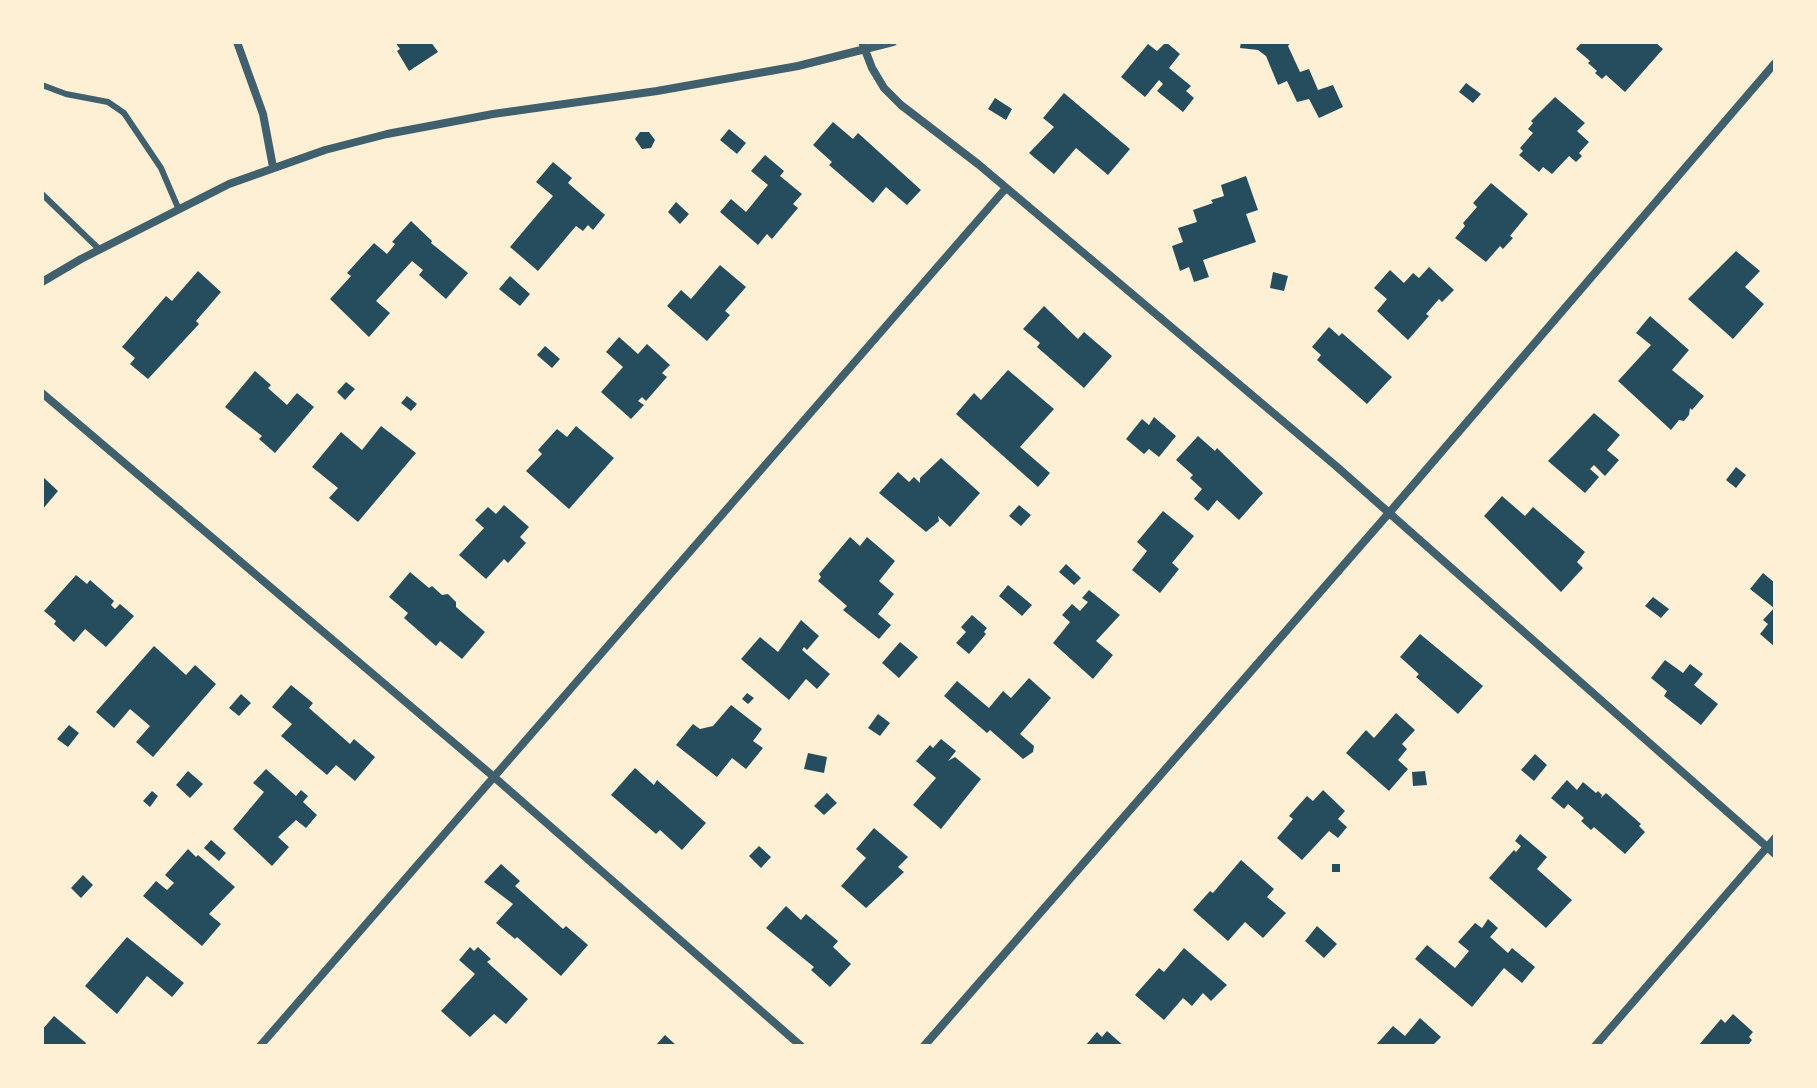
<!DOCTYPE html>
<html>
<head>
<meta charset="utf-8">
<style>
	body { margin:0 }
	#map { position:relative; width:1817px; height:1088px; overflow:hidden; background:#fdf0d5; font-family:Barlow,sans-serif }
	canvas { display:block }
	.frame { position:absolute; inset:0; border:44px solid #fdf0d5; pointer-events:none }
</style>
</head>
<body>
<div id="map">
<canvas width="1817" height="1088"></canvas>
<div class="frame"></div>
</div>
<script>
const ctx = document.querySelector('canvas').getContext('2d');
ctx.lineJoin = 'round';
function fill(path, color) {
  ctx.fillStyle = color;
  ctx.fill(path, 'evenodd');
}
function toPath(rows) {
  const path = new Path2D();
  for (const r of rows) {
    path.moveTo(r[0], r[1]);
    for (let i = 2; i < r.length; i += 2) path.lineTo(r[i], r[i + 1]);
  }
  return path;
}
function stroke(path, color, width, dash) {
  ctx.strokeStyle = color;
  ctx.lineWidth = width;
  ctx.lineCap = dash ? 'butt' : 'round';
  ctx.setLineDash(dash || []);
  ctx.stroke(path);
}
fill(toPath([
	[395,42,431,42,438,52,409,71,397,51,400,49],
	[1166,42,1180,54,1169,68,1191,86,1186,91,1194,98,1183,112,1157,91,1163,84,1159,80,1145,97,1121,77,1148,44,1157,51],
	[1241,42,1291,42,1288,46,1300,72,1309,69,1318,90,1333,85,1343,107,1319,118,1309,99,1297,102,1287,81,1278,85,1266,56,1258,50,1240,48],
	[1582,42,1655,42,1663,49,1625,92,1606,75,1602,79,1595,73,1597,71,1588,63,1590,61,1576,49],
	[1466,83,1481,94,1473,103,1459,92],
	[1064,93,1130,149,1108,175,1076,148,1054,174,1029,153,1054,127,1043,118],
	[1555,97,1585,123,1577,131,1589,142,1579,153,1582,156,1576,162,1569,156,1552,174,1543,167,1539,172,1519,155,1523,151,1520,148,1533,133,1528,129,1533,123,1531,121],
	[995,98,1012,109,1006,120,988,109],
	[833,122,853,139,858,133,921,190,907,205,886,187,873,203,829,165,832,162,813,145],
	[729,129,746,143,737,154,720,140],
	[640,132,649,132,655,140,651,148,642,149,635,139],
	[765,155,784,171,780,176,802,194,793,204,798,208,772,239,767,234,758,245,720,212,731,199,746,212,768,185,751,171],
	[553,162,572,178,568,183,605,215,593,230,588,225,583,231,576,226,538,271,510,247,553,196,536,182],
	[1246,176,1258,210,1246,214,1256,242,1203,260,1209,277,1194,282,1189,267,1180,271,1172,246,1183,242,1178,228,1197,222,1193,210,1213,203,1211,200,1224,196,1221,185],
	[1491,183,1528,214,1510,236,1513,238,1503,249,1500,246,1486,262,1455,238,1465,226,1463,223,1477,207,1473,203],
	[676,202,689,214,680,224,668,212],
	[411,221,432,241,431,243,468,273,446,299,419,275,423,270,412,261,376,301,390,313,369,337,330,299,351,276,347,273,374,243,387,254,395,244,392,242],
	[1736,251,1760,271,1745,287,1764,304,1733,339,1688,299],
	[720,265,746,287,725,311,730,315,707,341,667,306,681,290,691,299],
	[1429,267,1454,290,1442,302,1439,299,1426,314,1429,316,1408,340,1377,311,1387,299,1374,288,1390,270,1404,283,1413,273,1419,278],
	[198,271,221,292,196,321,199,324,148,379,130,364,135,358,122,347,166,296,172,301],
	[1273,272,1288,276,1284,291,1270,288],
	[510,276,530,294,520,306,499,289],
	[1044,306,1078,339,1084,332,1112,356,1084,388,1037,347,1040,343,1023,329],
	[1650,316,1689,350,1672,370,1704,396,1692,410,1690,408,1689,415,1684,421,1679,420,1671,430,1618,381,1651,345,1636,333],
	[1329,327,1339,336,1342,333,1392,377,1367,404,1317,360,1321,355,1312,347],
	[619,337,638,354,647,344,670,365,662,373,667,377,646,401,642,397,638,401,644,405,631,419,601,392,623,367,606,352],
	[545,346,560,359,552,368,537,355],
	[1008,370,1054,409,1020,447,1050,473,1038,487,956,414,974,393,981,400],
	[255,371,271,385,268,388,287,405,297,393,314,407,275,453,259,439,262,436,225,407],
	[346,382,355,389,345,400,337,392],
	[407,396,417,404,411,411,401,403],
	[1594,413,1620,435,1607,450,1619,460,1605,476,1594,465,1590,469,1599,477,1585,493,1548,461],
	[1154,417,1176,436,1159,457,1149,449,1144,454,1126,439,1142,419,1149,425],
	[381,426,416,453,358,522,329,498,338,488,312,467,341,432,362,450],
	[576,426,614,458,569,509,526,471,542,454,538,450,557,429,567,437],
	[1198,436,1215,451,1217,448,1263,493,1239,520,1217,500,1208,511,1194,499,1202,489,1190,478,1193,475,1176,460],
	[941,458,980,493,950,527,938,516,939,521,926,532,879,493,898,472,909,482,914,477,920,483,920,478],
	[1736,467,1746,475,1736,488,1726,480],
	[42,476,58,491,42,510],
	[1502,496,1525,516,1533,507,1585,552,1577,562,1583,568,1561,592,1484,516],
	[504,505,529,527,520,537,526,543,508,563,504,559,486,579,459,555,484,528,475,520,488,507,496,514],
	[1019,505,1031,515,1021,526,1009,516],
	[1163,511,1194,536,1172,563,1179,569,1160,593,1132,570,1147,551,1137,542],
	[850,537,860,546,867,537,895,561,879,581,894,594,878,614,891,625,879,639,843,610,847,606,818,581,821,577,819,574],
	[1066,564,1081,578,1074,585,1059,572],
	[410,572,429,588,432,586,442,595,448,594,456,602,456,607,485,632,462,659,440,641,436,646,404,618,408,613,389,597],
	[1763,573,1775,583,1775,647,1760,634,1768,624,1763,620,1774,608,1750,589],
	[76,575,87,584,90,580,114,601,111,605,115,609,120,604,134,616,106,647,85,629,74,642,54,624,56,621,44,611],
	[1008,585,1032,605,1022,616,999,596],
	[1089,590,1120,615,1096,641,1113,655,1093,679,1053,643,1070,622,1062,615,1072,604,1080,611,1088,602,1082,598],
	[1653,597,1669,609,1661,618,1645,606],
	[972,615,987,628,984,632,986,634,969,654,956,643,966,632,961,627],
	[801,620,819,636,807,650,804,647,802,650,830,674,817,689,806,679,789,700,741,659,760,637,778,652],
	[1420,634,1483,686,1458,714,1416,677,1419,674,1400,657],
	[900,642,918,657,899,678,882,663],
	[154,646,186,675,195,665,216,684,153,757,136,742,150,726,130,709,114,728,96,712],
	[1665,660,1683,673,1690,664,1703,674,1694,685,1718,704,1701,725,1664,696,1667,691,1651,678],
	[1029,678,1051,698,1020,734,1034,746,1033,752,1023,759,990,730,987,733,944,696,957,681,989,708,1003,691,1011,698],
	[291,685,313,703,309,708,350,744,354,739,375,757,355,781,336,765,327,775,281,736,292,724,272,707],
	[747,693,754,698,748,704,742,699],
	[241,694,251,703,239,716,229,708],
	[731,705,762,729,753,741,763,748,746,769,732,758,717,777,676,745,693,724,700,729,713,726],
	[1396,713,1415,730,1402,744,1407,749,1398,760,1408,769,1389,791,1346,753,1366,730,1374,738],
	[878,714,890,723,880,736,868,728],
	[69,725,79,733,68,747,57,739],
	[941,739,956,751,948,761,955,757,981,779,941,829,913,805,936,778,916,761,930,745,933,748],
	[808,753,827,757,824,773,804,769],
	[1535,754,1547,765,1534,781,1521,770],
	[635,768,654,785,657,780,706,823,682,850,660,830,656,834,611,795],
	[266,769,296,796,301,790,308,796,303,802,317,815,306,828,296,820,278,837,289,847,272,866,233,829,264,792,253,783],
	[188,771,203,784,190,798,176,785],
	[1425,771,1427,785,1413,786,1412,772],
	[1567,780,1577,790,1583,782,1596,793,1598,791,1602,795,1601,798,1606,793,1641,824,1639,826,1645,832,1625,854,1594,827,1591,830,1581,821,1584,818,1568,804,1564,809,1551,798],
	[1323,790,1345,811,1338,819,1347,827,1338,838,1329,831,1302,860,1277,838,1293,819,1289,816,1307,796,1313,801],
	[152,791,158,796,150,807,143,801],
	[827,793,837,803,824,815,814,806],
	[874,828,908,857,898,867,904,872,866,908,841,886,866,858,856,849],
	[1520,834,1547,857,1537,869,1572,900,1546,928,1489,878,1514,850,1516,852,1521,846,1515,841],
	[211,840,226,853,219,861,204,848],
	[759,846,771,857,761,868,749,856],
	[188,849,196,857,198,855,235,887,209,914,221,924,202,946,143,896,156,881,167,890,174,883,165,875],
	[1241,860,1274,889,1267,897,1286,913,1263,938,1245,922,1228,941,1193,910,1210,891,1213,893],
	[501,864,520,881,515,886,563,929,566,926,588,945,561,976,517,937,515,939,496,923,513,904,484,882],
	[1332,864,1340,864,1340,872,1332,872],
	[83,875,93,885,81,898,71,888],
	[786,906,801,920,806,914,838,941,833,947,851,964,830,987,811,970,814,967,766,928],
	[1488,919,1498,928,1490,937,1508,953,1512,948,1535,967,1522,983,1504,968,1472,1007,1415,959,1427,945,1455,968,1469,951,1458,942,1475,923,1482,928],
	[1317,926,1337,944,1324,958,1305,941],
	[127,937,184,983,172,997,147,976,117,1014,85,986],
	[470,947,474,951,478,947,491,959,487,962,528,999,506,1024,494,1014,470,1037,441,1011,475,974,459,960],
	[1184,948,1227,985,1211,1001,1203,993,1192,1006,1183,998,1164,1020,1135,995,1159,968,1164,972],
	[1733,1014,1753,1032,1749,1037,1752,1040,1749,1044,1751,1046,1698,1046,1721,1019,1725,1023],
	[54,1016,86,1043,84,1046,42,1046,42,1030],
	[1420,1018,1441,1037,1432,1046,1375,1046,1393,1026,1405,1036],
	[1107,1031,1124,1046,1085,1046,1097,1032,1102,1037],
	[665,1035,677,1046,655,1046]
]), '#264d5e');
stroke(toPath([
	[42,85,66,94,108,102,124,113,161,168,179,210],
	[42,194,99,249]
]), '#3f606c', 6);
stroke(toPath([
	[237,42,263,114,273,167],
	[862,42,872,68,884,88,901,105,978,164,1336,466,1775,854],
	[42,282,81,259,229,184,325,150,387,134,493,114,657,91,798,66,893,42],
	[42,393,494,777,801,1046],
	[260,1046,1006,188],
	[924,1046,1389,513,1775,63],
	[1595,1046,1775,838]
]), '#3f606c', 8);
</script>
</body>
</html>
